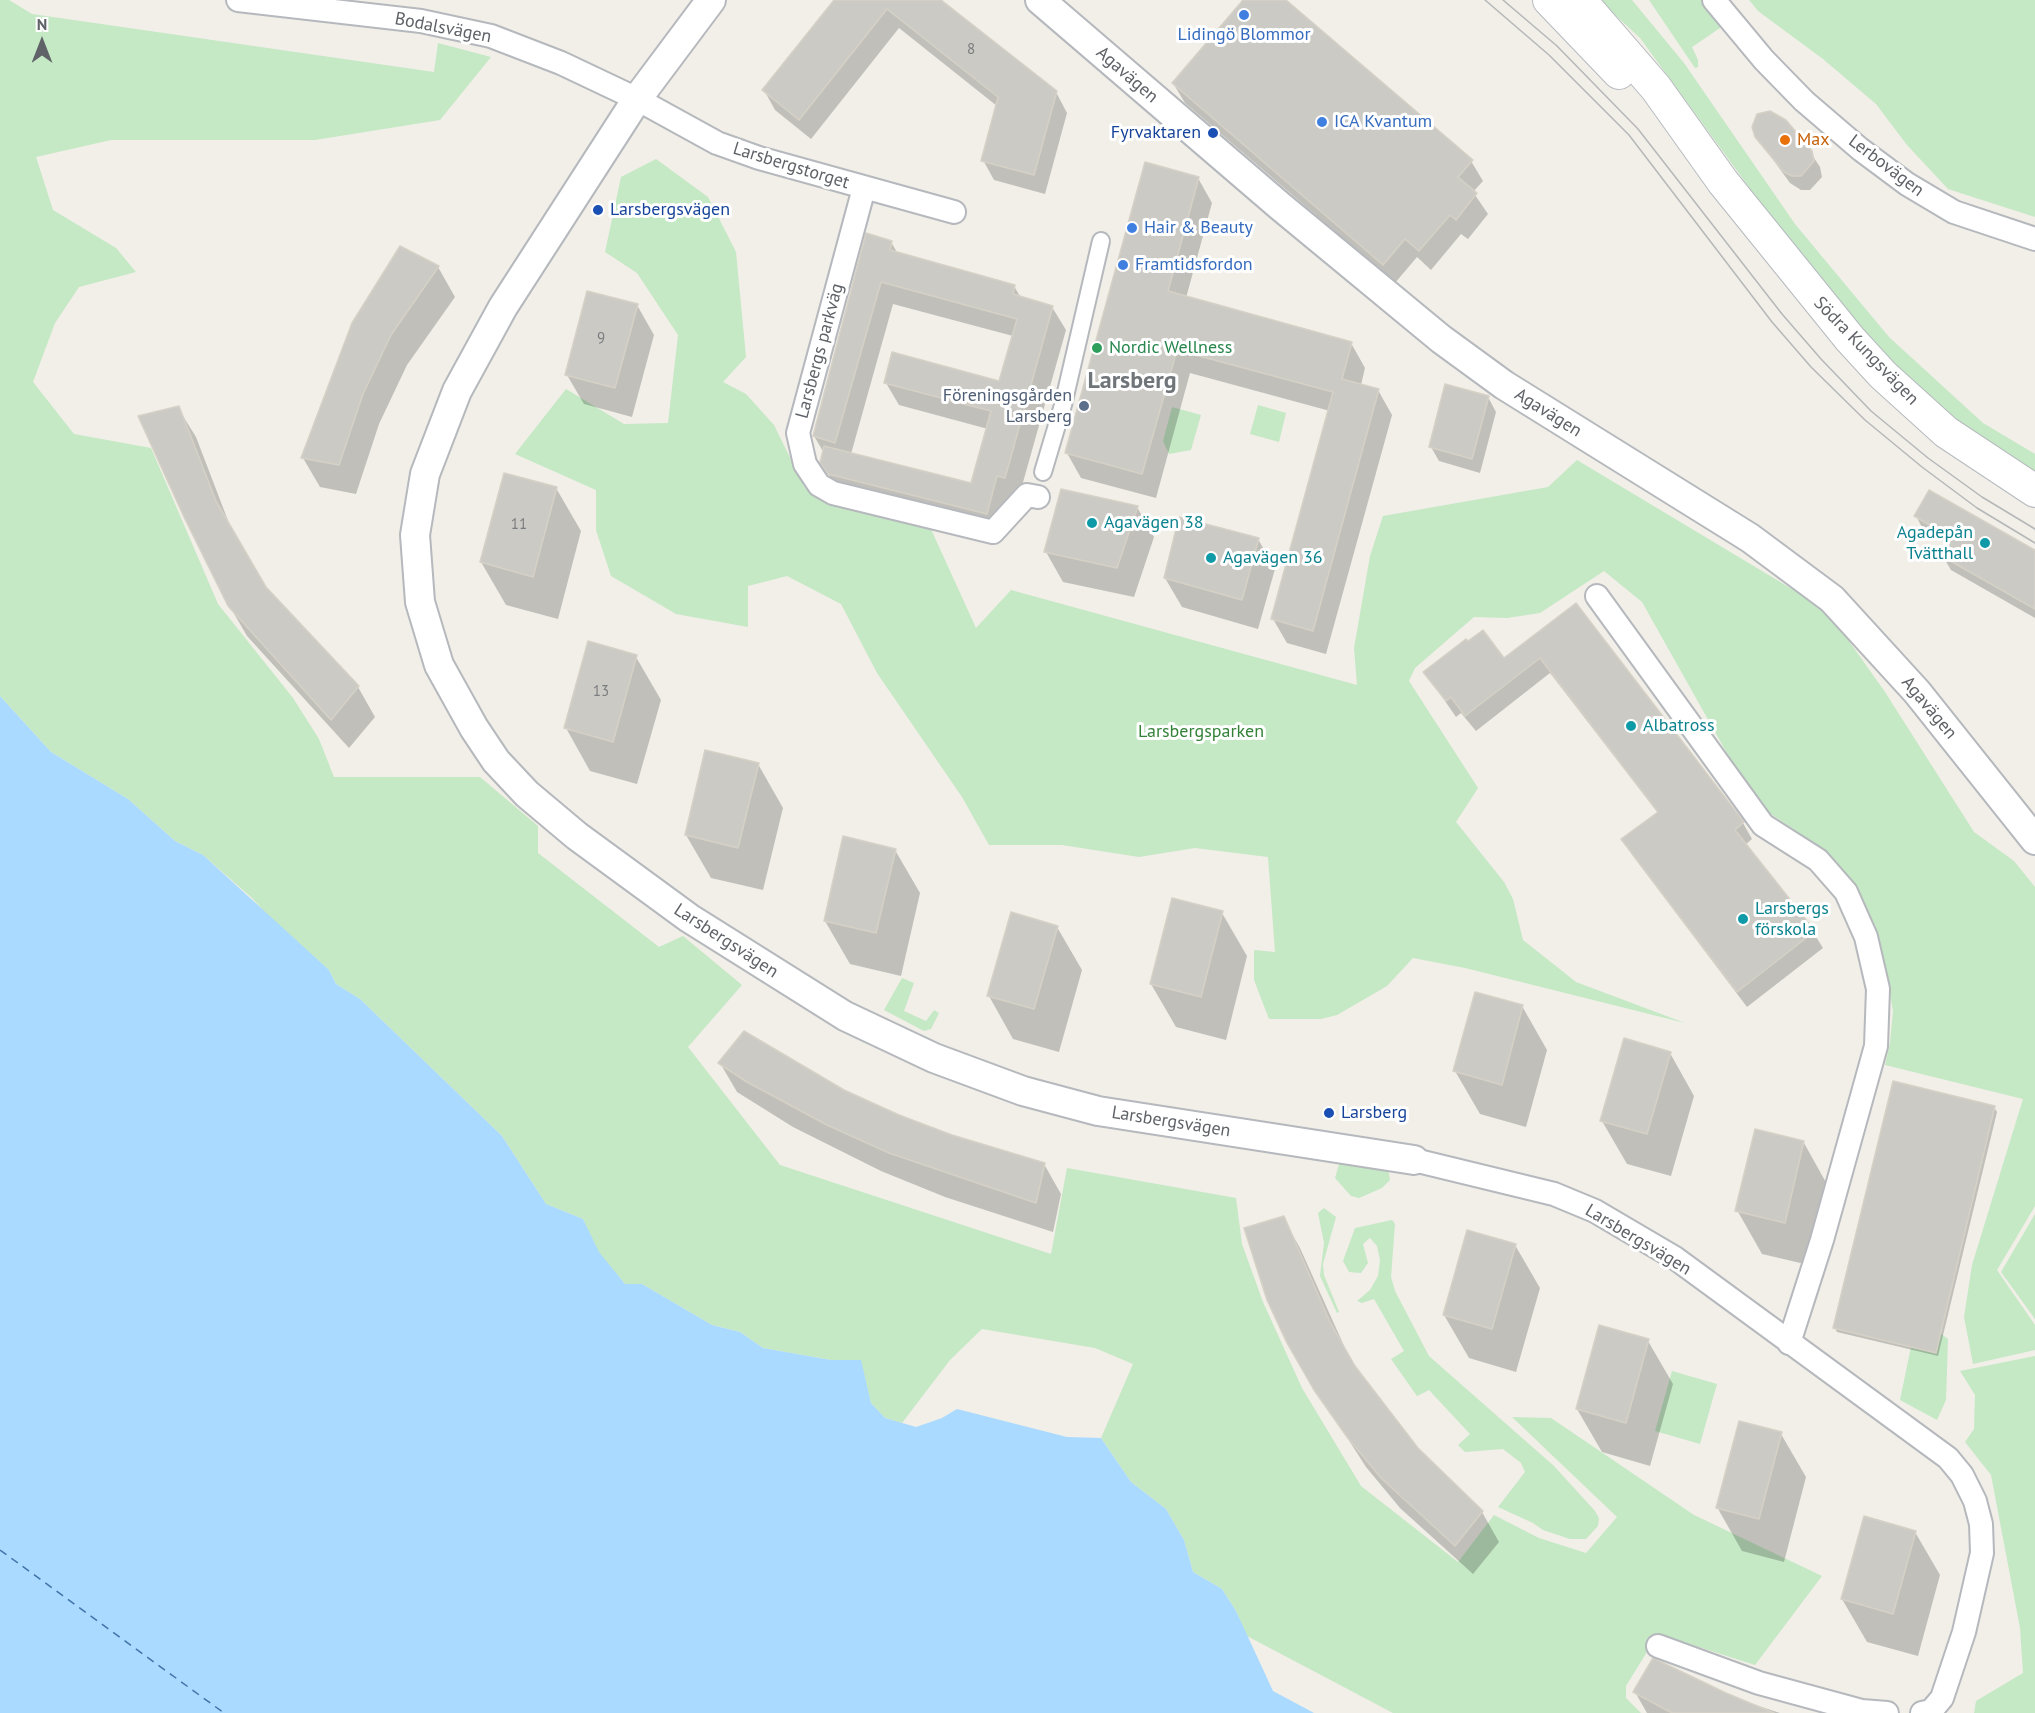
<!DOCTYPE html>
<html>
<head>
<meta charset="utf-8">
<style>
	body { margin:0 }
	#map { position:relative; width:2035px; height:1713px; overflow:hidden; background:#f1efe8; font-family:"PT Sans",sans-serif }
	canvas { display:block }
	.north { position:absolute; left:12px; top:12px; width:60px; height:60px; -webkit-text-stroke:4px #fff; paint-order:stroke; rotate:0deg; font-size:16px; font-weight:700; line-height:24px; text-align:center; color:#5f6368 }
	.north::after { content:''; display:block; margin:auto; width:21px; height:27px; background:#5f6368; clip-path:polygon(50% 0,100% 100%,50% 72%,0 100%) }
</style>
</head>
<body>
<div id="map">
<canvas width="2035" height="1713"></canvas>
<div class="north">N</div>
</div>
<script>
const ctx = document.querySelector('canvas').getContext('2d');
ctx.lineJoin = 'round';
function fill(path, color) {
  ctx.fillStyle = color;
  ctx.fill(path, 'evenodd');
}
function toPath(rows) {
  const path = new Path2D();
  for (const r of rows) {
    path.moveTo(r[0], r[1]);
    for (let i = 2; i < r.length; i += 2) path.lineTo(r[i], r[i + 1]);
  }
  return path;
}
function stroke(path, color, width, dash) {
  ctx.strokeStyle = color;
  ctx.lineWidth = width;
  ctx.lineCap = dash ? 'butt' : 'round';
  ctx.setLineDash(dash || []);
  ctx.stroke(path);
}
function write(font, color, halo, rows, align = 'center') {
  ctx.font = font + ' "PT Sans",sans-serif';
  ctx.lineWidth = 6;
  ctx.setLineDash([]);
  ctx.textBaseline = 'middle';
  ctx.strokeStyle = halo;
  ctx.fillStyle = color;
  for (const [text, x, y, turn = 0] of rows) {
    ctx.save();
    ctx.translate(x, y);
    ctx.rotate((+turn || 0) * Math.PI / 180);
    ctx.textAlign = isNaN(turn) ? turn : align;
    if (halo) ctx.strokeText(text, 0, 0);
    ctx.fillText(text, 0, 0);
    ctx.restore();
  }
}
fill(toPath([
	[0,0,9,0,32,14,434,72,438,43,491,57,440,120,315,140,111,140,36,157,53,210,116,248,136,272,79,287,55,323,33,382,74,434,151,448,218,604,293,698,319,739,334,777,480,777,538,826,538,853,659,947,683,936,742,985,688,1047,780,1165,1051,1254,1067,1168,1236,1198,1242,1244,1263,1302,1302,1388,1361,1486,1458,1562,1494,1515,1539,1538,1586,1553,1617,1517,1512,1417,1551,1418,1694,1515,1822,1576,1755,1665,1658,1634,1626,1686,1626,1698,1641,1713,1393,1713,1247,1636,1236,1611,1222,1589,1193,1572,1184,1540,1166,1509,1131,1482,1101,1438,1133,1364,1095,1348,982,1329,950,1360,902,1423,885,1418,871,1403,860,1360,831,1360,763,1348,740,1332,712,1325,642,1284,625,1284,598,1252,583,1219,546,1204,502,1136,360,999,336,984,329,970,271,919,252,898,203,855,175,841,128,799,51,752,0,696],
	[1599,0,1632,0,1684,63,1795,224,1889,337,1983,423,2035,454,2035,475,1964,428,1899,370,1846,311,1781,231,1640,38],
	[1649,0,1703,0,1723,26,1692,47,1698,60,1698,67,1695,68],
	[1749,0,2035,0,2035,217,1948,189,1907,145,1876,104,1823,59,1758,11],
	[656,159,708,197,736,252,746,357,723,382,746,394,774,425,805,488,829,502,930,527,976,628,1011,590,1357,685,1354,648,1370,556,1383,516,1548,487,1577,460,1827,610,1885,692,1974,832,2014,861,2035,887,2035,1206,1997,1270,2035,1325,2035,1350,1973,1364,1964,1317,1972,1265,2023,1099,1885,1065,1890,1043,1893,1011,1886,971,1874,927,1862,898,1837,863,1808,839,1768,812,1742,780,1642,602,1604,571,1540,613,1507,618,1474,617,1415,668,1409,681,1478,788,1456,822,1504,882,1513,899,1523,940,1576,982,1685,1023,1465,968,1413,958,1387,986,1337,1015,1321,1019,1269,1019,1254,980,1254,950,1275,952,1268,857,1195,848,1139,857,1062,845,989,845,962,797,877,673,841,604,787,576,748,586,748,627,676,614,611,576,596,530,596,490,515,454,566,389,624,424,668,423,678,335,637,273,605,252,621,177],
	[1258,405,1286,413,1279,442,1250,434],
	[1172,407,1201,415,1191,450,1169,454,1163,441],
	[902,978,914,983,904,1011,926,1021,934,1010,939,1013,931,1029,924,1031,884,1010],
	[1340,1161,1388,1168,1390,1180,1382,1188,1359,1198,1351,1196,1335,1178],
	[1324,1208,1336,1217,1323,1264,1324,1275,1339,1312,1337,1313,1320,1276,1324,1243,1318,1213],
	[2035,1214,2035,1319,2001,1272],
	[1392,1220,1395,1224,1391,1277,1395,1291,1429,1356,1554,1466,1595,1511,1599,1518,1598,1526,1586,1539,1570,1539,1543,1530,1533,1523,1498,1507,1525,1472,1521,1463,1503,1449,1465,1452,1458,1445,1470,1434,1429,1390,1417,1396,1391,1359,1404,1351,1374,1299,1362,1303,1357,1301,1370,1290,1378,1276,1380,1260,1377,1246,1370,1238,1363,1244,1368,1263,1361,1273,1349,1272,1343,1261,1355,1228],
	[1940,1333,1948,1339,1946,1400,1937,1420,1900,1400,1911,1347,1935,1353],
	[2035,1356,2035,1713,1974,1713,1976,1701,2023,1673,2020,1628,1991,1475,1965,1442,1974,1429,1975,1395,1960,1371],
	[1672,1371,1717,1384,1700,1444,1655,1431]
]), '#c5e8c5');
fill(toPath([
	[0,696,51,752,128,799,175,841,203,855,329,970,336,984,360,999,502,1136,546,1204,583,1219,599,1252,625,1284,642,1284,712,1325,740,1332,763,1348,831,1360,861,1360,871,1403,885,1418,916,1427,942,1418,957,1409,1067,1437,1101,1438,1131,1482,1166,1509,1184,1540,1193,1572,1222,1589,1236,1611,1273,1691,1314,1713,0,1713]
]), '#aadaff');
fill(toPath([
	[836,0,939,0,1056,92,1067,113,1045,194,994,180,983,160,997,106,899,28,811,139,775,110,764,90],
	[1245,0,1284,0,1471,161,1483,181,1473,192,1488,214,1468,239,1461,234,1431,270,1417,257,1395,283,1185,103,1173,83],
	[1770,113,1778,116,1801,138,1820,167,1822,177,1810,190,1801,190,1790,183,1756,136],
	[1198,178,1212,203,1186,298,1351,343,1365,368,1361,385,1378,390,1392,415,1326,654,1287,643,1273,619,1330,411,1190,373,1156,498,1081,478,1067,453],
	[891,242,898,254,1014,286,1021,298,1052,307,1066,330,1018,500,1000,536,835,486,822,462,824,453,814,436],
	[893,304,1013,336,1001,383,886,383,899,405,988,429,972,485,851,454],
	[438,267,455,297,407,365,379,424,356,494,320,487,303,458],
	[637,305,654,335,632,417,584,404,567,375],
	[1488,397,1496,412,1480,473,1439,461,1431,447],
	[178,408,196,437,232,531,265,588,358,687,375,717,349,748,247,636,229,605],
	[556,488,581,531,558,619,506,605,481,562],
	[1137,507,1154,537,1134,597,1063,582,1046,552],
	[1916,516,2035,552,2035,618,1951,570,1942,555,1948,544,1924,531],
	[1258,539,1275,569,1258,629,1182,607,1165,578],
	[1576,605,1743,823,1752,839,1745,845,1813,932,1823,948,1747,1007,1633,856,1623,840,1658,813,1550,673,1476,731,1461,713,1456,717,1425,672,1504,660],
	[636,657,661,700,637,784,590,771,566,728],
	[758,764,783,808,763,890,711,878,686,835],
	[895,850,920,893,901,976,850,964,825,921],
	[1222,913,1247,956,1226,1040,1176,1027,1151,984],
	[1057,927,1082,970,1059,1052,1013,1039,989,996],
	[1522,1006,1547,1050,1526,1127,1480,1114,1455,1071],
	[1670,1053,1694,1096,1671,1176,1627,1164,1602,1121],
	[720,1063,843,1091,952,1137,1044,1164,1061,1194,1053,1232,945,1197,881,1171,793,1127,737,1092],
	[1994,1107,1997,1112,1938,1356,1837,1332,1835,1328],
	[1804,1143,1828,1186,1809,1265,1762,1254,1737,1210],
	[1283,1218,1300,1248,1354,1368,1417,1449,1482,1512,1499,1542,1473,1574,1400,1508,1366,1467,1316,1389],
	[1515,1245,1540,1288,1516,1372,1469,1358,1444,1315],
	[1648,1341,1673,1384,1650,1466,1602,1452,1577,1409],
	[1781,1434,1806,1477,1784,1562,1742,1551,1717,1507],
	[1915,1532,1940,1575,1918,1656,1867,1642,1842,1599],
	[1635,1692,1725,1695,1780,1713,1647,1713]
]), '#0003');
stroke(toPath([
	[0,1550,224,1713]
]), '#4174aa', 1.5, [8, 6]);
const building = toPath([
	[834,0,941,0,1057,91,1034,175,981,161,998,97,887,9,799,120,762,90,834,0],
	[1243,0,1286,0,1473,160,1458,177,1477,193,1456,220,1450,215,1419,251,1405,239,1383,265,1172,83,1243,0],
	[1770,111,1786,120,1812,151,1814,161,1801,176,1792,176,1784,172,1755,137,1752,127,1757,114,1770,111],
	[1145,162,1199,177,1168,291,1352,342,1342,379,1379,389,1313,631,1271,619,1333,392,1177,350,1142,474,1065,453,1145,162],
	[866,233,892,241,890,250,1015,285,1013,294,1053,306,1005,478,997,476,987,514,828,474,820,463,824,446,971,483,991,411,884,383,892,352,999,381,1017,319,881,282,835,443,813,436,866,233],
	[400,246,439,266,391,335,363,394,339,465,301,458,352,323,400,246],
	[587,291,638,304,615,388,565,375,587,291],
	[1445,384,1489,396,1472,459,1429,447,1445,384],
	[179,406,216,501,266,587,359,686,331,720,228,606,184,517,138,416,179,406],
	[504,473,557,487,533,577,480,562,504,473],
	[1061,489,1138,506,1117,568,1044,552,1061,489],
	[1929,490,2035,550,2035,609,1940,555,1951,537,1914,516,1929,490],
	[1179,517,1259,538,1242,600,1164,578,1179,517],
	[1576,603,1744,822,1735,830,1815,931,1737,992,1621,839,1658,812,1540,658,1465,716,1451,697,1446,701,1423,672,1466,639,1468,641,1483,630,1504,658,1576,603],
	[588,641,637,655,613,742,564,728,588,641],
	[705,750,759,763,738,848,685,835,705,750],
	[843,836,896,849,876,933,824,921,843,836],
	[1172,898,1223,911,1201,997,1150,984,1172,898],
	[1011,912,1058,926,1034,1009,987,996,1011,912],
	[1475,992,1523,1005,1502,1085,1453,1071,1475,992],
	[744,1031,844,1090,899,1115,952,1135,1045,1163,1036,1203,889,1153,827,1125,747,1082,718,1063,744,1031],
	[1624,1038,1671,1052,1647,1134,1600,1121,1624,1038],
	[1893,1081,1995,1106,1936,1353,1833,1328,1893,1081],
	[1755,1129,1804,1141,1785,1223,1735,1211,1755,1129],
	[1284,1216,1330,1322,1355,1366,1418,1448,1483,1511,1455,1546,1381,1478,1347,1437,1314,1390,1287,1343,1267,1300,1244,1228,1284,1216],
	[1467,1230,1516,1244,1492,1329,1443,1315,1467,1230],
	[1599,1325,1649,1339,1626,1423,1576,1409,1599,1325],
	[1739,1421,1782,1432,1759,1519,1716,1508,1739,1421],
	[1864,1516,1916,1531,1893,1614,1841,1599,1864,1516],
	[1653,1658,1726,1693,1774,1713,1672,1713,1633,1692,1653,1658]
]);
fill(building, '#cccac5');
stroke(building, '#d6d1c6', 1.5);
const pedestrian = toPath([
	[1043,472,1063,405,1101,241]
]);
const minor = toPath([
	[238,0,421,21,491,36,561,63,637,99,717,143,759,158,954,212],
	[1714,0,1764,60,1804,101,1860,149,1907,184,1954,212,2035,239],
	[864,188,798,433,805,464,819,485,833,493,993,532,1027,495,1038,497],
	[1597,596,1763,825,1818,860,1846,892,1866,937,1878,989,1876,1046,1822,1240,1789,1343],
	[1414,1160,1554,1194,1595,1211,1675,1258,1948,1458,1962,1475,1975,1501,1981,1524,1982,1553,1964,1632,1942,1698,1931,1711,1922,1713],
	[1658,1646,1759,1683,1862,1711,1887,1713]
]);
const tertiary = toPath([
	[711,0,637,99,503,307,457,391,425,474,415,535,420,602,439,665,474,728,496,761,527,794,577,836,689,918,845,1016,934,1058,1023,1091,1098,1111,1414,1160],
	[1040,0,1280,206,1441,339,1504,385,1750,538,1832,599,1917,692,2035,840]
]);
const secondary = toPath([
	[1549,0,1619,73],
	[1580,0,1656,88,1723,182,1850,339,1883,375,1946,432,2035,491]
]);
stroke(pedestrian, '#b5b8bc', 20);
stroke(minor, '#b5b8bc', 26);
stroke(tertiary, '#b5b8bc', 32);
stroke(secondary, '#b6babf', 34);
stroke(pedestrian, '#fff', 16);
stroke(minor, '#fff', 22);
stroke(tertiary, '#fff', 28);
stroke(secondary, '#fff', 32);
stroke(toPath([
	[1485,0,1549,55,1629,135,1772,322,1811,367,1865,420,1922,467,1977,508,2035,543],
	[1503,0,1557,46,1638,129,1782,314,1821,359,1871,411,1928,458,1982,497,2035,529]
]), '#b6b7b8', 1.5);
for (const [x, y, r, color] of [
	[1244,15,6,"#3f7fe0"],
	[1322,122,6,"#3f7fe0"],
	[1213,133,6,"#1a4fb4"],
	[1785,140,6,"#e8710a"],
	[598,210,6,"#1a4fb4"],
	[1132,228,6,"#3f7fe0"],
	[1123,265,6,"#3f7fe0"],
	[1097,348,6,"#2e9e5b"],
	[1084,406,6,"#5c6f8a"],
	[1092,523,6,"#0f9aa8"],
	[1985,543,6,"#0f9aa8"],
	[1211,558,6,"#0f9aa8"],
	[1631,726,6,"#0f9aa8"],
	[1743,919,6,"#0f9aa8"],
	[1329,1113,6,"#1a4fb4"]
]) {
  const dot = new Path2D();
  dot.arc(x, y, r, 0, 2 * Math.PI);
  ctx.fillStyle = color;
  ctx.fill(dot);
  stroke(dot, '#fff', 2);
}
write('15px', '#7a7d7f', null, [
	["8",971,50],
	["9",601,339],
	["11",519,525],
	["13",601,692]
]);
write('18px', '#5f6368', '#fff', [
	["Bodalsvägen",443,28,11],
	["Agavägen",1127,75,41],
	["Larsbergstorget",791,166,17],
	["Lerbovägen",1886,166,37],
	["Larsbergs parkväg",820,351,-75],
	["Södra Kungsvägen",1866,351,46],
	["Agavägen",1548,413,32],
	["Agavägen",1929,708,50],
	["Larsbergsvägen",726,941,33],
	["Larsbergsvägen",1171,1122,9],
	["Larsbergsvägen",1638,1240,31]
]);
write('18px', '#366cbe', '#fff', [
	["Lidingö Blommor",1244,35,"center"],
	["ICA Kvantum",1334,122],
	["Hair & Beauty",1144,228],
	["Framtidsfordon",1135,265]
], 'left');
write('18px', '#164399', '#fff', [
	["Fyrvaktaren",1201,133,"right"],
	["Larsbergsvägen",610,210],
	["Larsberg",1341,1113]
], 'left');
write('18px', '#c56008', '#fff', [
	["Max",1797,140]
], 'left');
write('18px', '#27864d', '#fff', [
	["Nordic Wellness",1109,348]
], 'left');
write('18px', '#4e5e75', '#fff', [
	["Föreningsgården",1072,396],
	["Larsberg",1072,417]
], 'right');
write('18px', '#0d838f', '#fff', [
	["Agavägen 38",1104,523],
	["Agadepån",1973,533,"right"],
	["Tvätthall",1973,554,"right"],
	["Agavägen 36",1223,558],
	["Albatross",1643,726],
	["Larsbergs",1755,909],
	["förskola",1755,930]
], 'left');
write('18px', '#348238', '#fff', [
	["Larsbergsparken",1201,732]
]);
write('bold 24px', '#70757a', '#fff', [
	["Larsberg",1132,381]
]);
</script>
</body>
</html>
